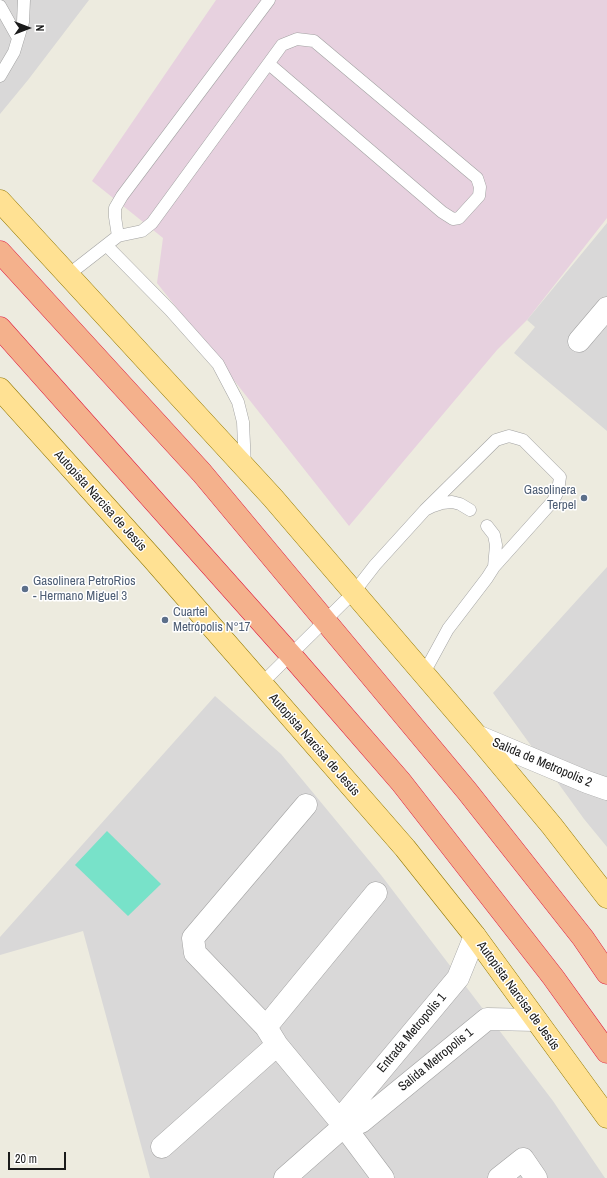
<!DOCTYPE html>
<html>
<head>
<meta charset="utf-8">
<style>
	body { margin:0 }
	#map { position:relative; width:607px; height:1178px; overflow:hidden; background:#edebdf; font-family:"Archivo Narrow",sans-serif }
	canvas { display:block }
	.north { position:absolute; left:8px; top:8px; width:40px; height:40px; -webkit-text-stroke:3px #fff; paint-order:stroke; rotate:90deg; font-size:11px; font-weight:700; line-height:16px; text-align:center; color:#1b1b1b }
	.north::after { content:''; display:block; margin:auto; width:14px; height:18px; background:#1b1b1b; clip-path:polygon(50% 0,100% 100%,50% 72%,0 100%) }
	.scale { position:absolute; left:8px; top:1152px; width:58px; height:18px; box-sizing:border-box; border:2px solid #1b1b1b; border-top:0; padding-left:5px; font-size:12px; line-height:14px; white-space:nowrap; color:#1b1b1b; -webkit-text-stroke:3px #fff; paint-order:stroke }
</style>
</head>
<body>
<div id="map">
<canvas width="607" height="1178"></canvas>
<div class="north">N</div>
<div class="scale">20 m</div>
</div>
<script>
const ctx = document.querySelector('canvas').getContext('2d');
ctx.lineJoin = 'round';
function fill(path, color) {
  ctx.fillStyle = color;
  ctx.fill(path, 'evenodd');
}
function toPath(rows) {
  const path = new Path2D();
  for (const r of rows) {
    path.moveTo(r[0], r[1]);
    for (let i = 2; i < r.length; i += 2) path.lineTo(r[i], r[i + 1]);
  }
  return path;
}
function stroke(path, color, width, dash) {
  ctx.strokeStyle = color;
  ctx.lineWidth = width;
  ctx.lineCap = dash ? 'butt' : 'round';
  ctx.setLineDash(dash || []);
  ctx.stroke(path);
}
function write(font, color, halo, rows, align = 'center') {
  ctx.font = font + ' "Archivo Narrow",sans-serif';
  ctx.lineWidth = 3;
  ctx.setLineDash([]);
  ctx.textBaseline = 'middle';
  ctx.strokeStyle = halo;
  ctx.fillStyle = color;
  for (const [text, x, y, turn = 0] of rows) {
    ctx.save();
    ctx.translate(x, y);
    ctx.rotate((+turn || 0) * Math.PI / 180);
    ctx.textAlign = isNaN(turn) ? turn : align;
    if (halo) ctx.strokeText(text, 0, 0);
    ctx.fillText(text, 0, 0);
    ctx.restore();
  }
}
fill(toPath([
	[0,0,89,0,28,80,0,114],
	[607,223,607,431,514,353,535,327,527,320],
	[607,567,607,847,584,819,493,693],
	[215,696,281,754,381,875,553,1101,605,1178,150,1178,83,931,0,955,0,937]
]), '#d9d8d8');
fill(toPath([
	[216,0,607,0,607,218,527,320,497,350,349,526,157,283,163,238,92,181]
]), '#e7d1df');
fill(toPath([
	[107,831,161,884,128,916,75,865]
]), '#78e2c9');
const service = toPath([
	[0,6,18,38],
	[0,76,14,52,23,22,24,0],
	[118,236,142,231,152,223,282,45,297,39,314,41,477,178,480,187,479,196,459,218,453,219,442,212,269,64],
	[107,246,170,310,218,364,238,402,243,422,245,467],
	[68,275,118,236,115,217,115,208,122,196,269,0],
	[425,510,496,440,509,436,523,440,560,477,558,491,553,501,494,567],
	[424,673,448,629,487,578,494,567,496,545,494,535,487,526],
	[261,684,354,592,375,565,425,510,433,506,442,503,452,502,460,504,470,510]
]);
const minor = toPath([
	[579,341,607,308],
	[477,736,587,782,607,789],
	[306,805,193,938,195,953,266,1027,277,1045,344,1126,383,1178],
	[266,1027,376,893],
	[344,1126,347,1111,458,978,475,936],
	[162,1147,277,1045],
	[285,1178,344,1126,361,1122,487,1019,536,1020],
	[499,1178,523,1159,536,1178]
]);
const primary = toPath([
	[0,201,273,498,477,736,552,826,607,897],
	[0,389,152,558,405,848,475,936,607,1117]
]);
const trunk = toPath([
	[0,252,202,473,467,791,583,938,607,973],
	[0,328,290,654,401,782,553,977,607,1052]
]);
stroke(service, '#a2a2a2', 13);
stroke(minor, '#a2a2a2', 23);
stroke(primary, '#927800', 23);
stroke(trunk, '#de1a3f', 23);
stroke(service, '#fff', 12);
stroke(minor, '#fff', 22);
stroke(primary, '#ffe193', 22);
stroke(trunk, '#f4b18c', 22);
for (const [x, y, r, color] of [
	[584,498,4,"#5c6f8a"],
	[25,589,4,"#5c6f8a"],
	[165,620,4,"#5c6f8a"]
]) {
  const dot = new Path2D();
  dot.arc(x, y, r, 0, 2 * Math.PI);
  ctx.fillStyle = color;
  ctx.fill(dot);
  stroke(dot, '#fff', 1.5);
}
write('13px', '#4e5e75', '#fff', [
	["Gasolinera",576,491,"right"],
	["Terpel",576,506,"right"],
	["Gasolinera PetroRios",33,582],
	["- Hermano Miguel 3",33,597],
	["Cuartel",173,613],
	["Metrópolis N°17",173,628]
], 'left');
write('13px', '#1b1b1b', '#fff', [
	["Autopista Narcisa de Jesús",100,501,48],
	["Autopista Narcisa de Jesús",314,745,49],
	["Salida de Metropolis 2",542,763,23],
	["Autopista Narcisa de Jesús",518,996,54],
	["Entrada Metropolis 1",412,1033,-50],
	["Salida Metropolis 1",436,1060,-39]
]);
</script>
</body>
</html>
